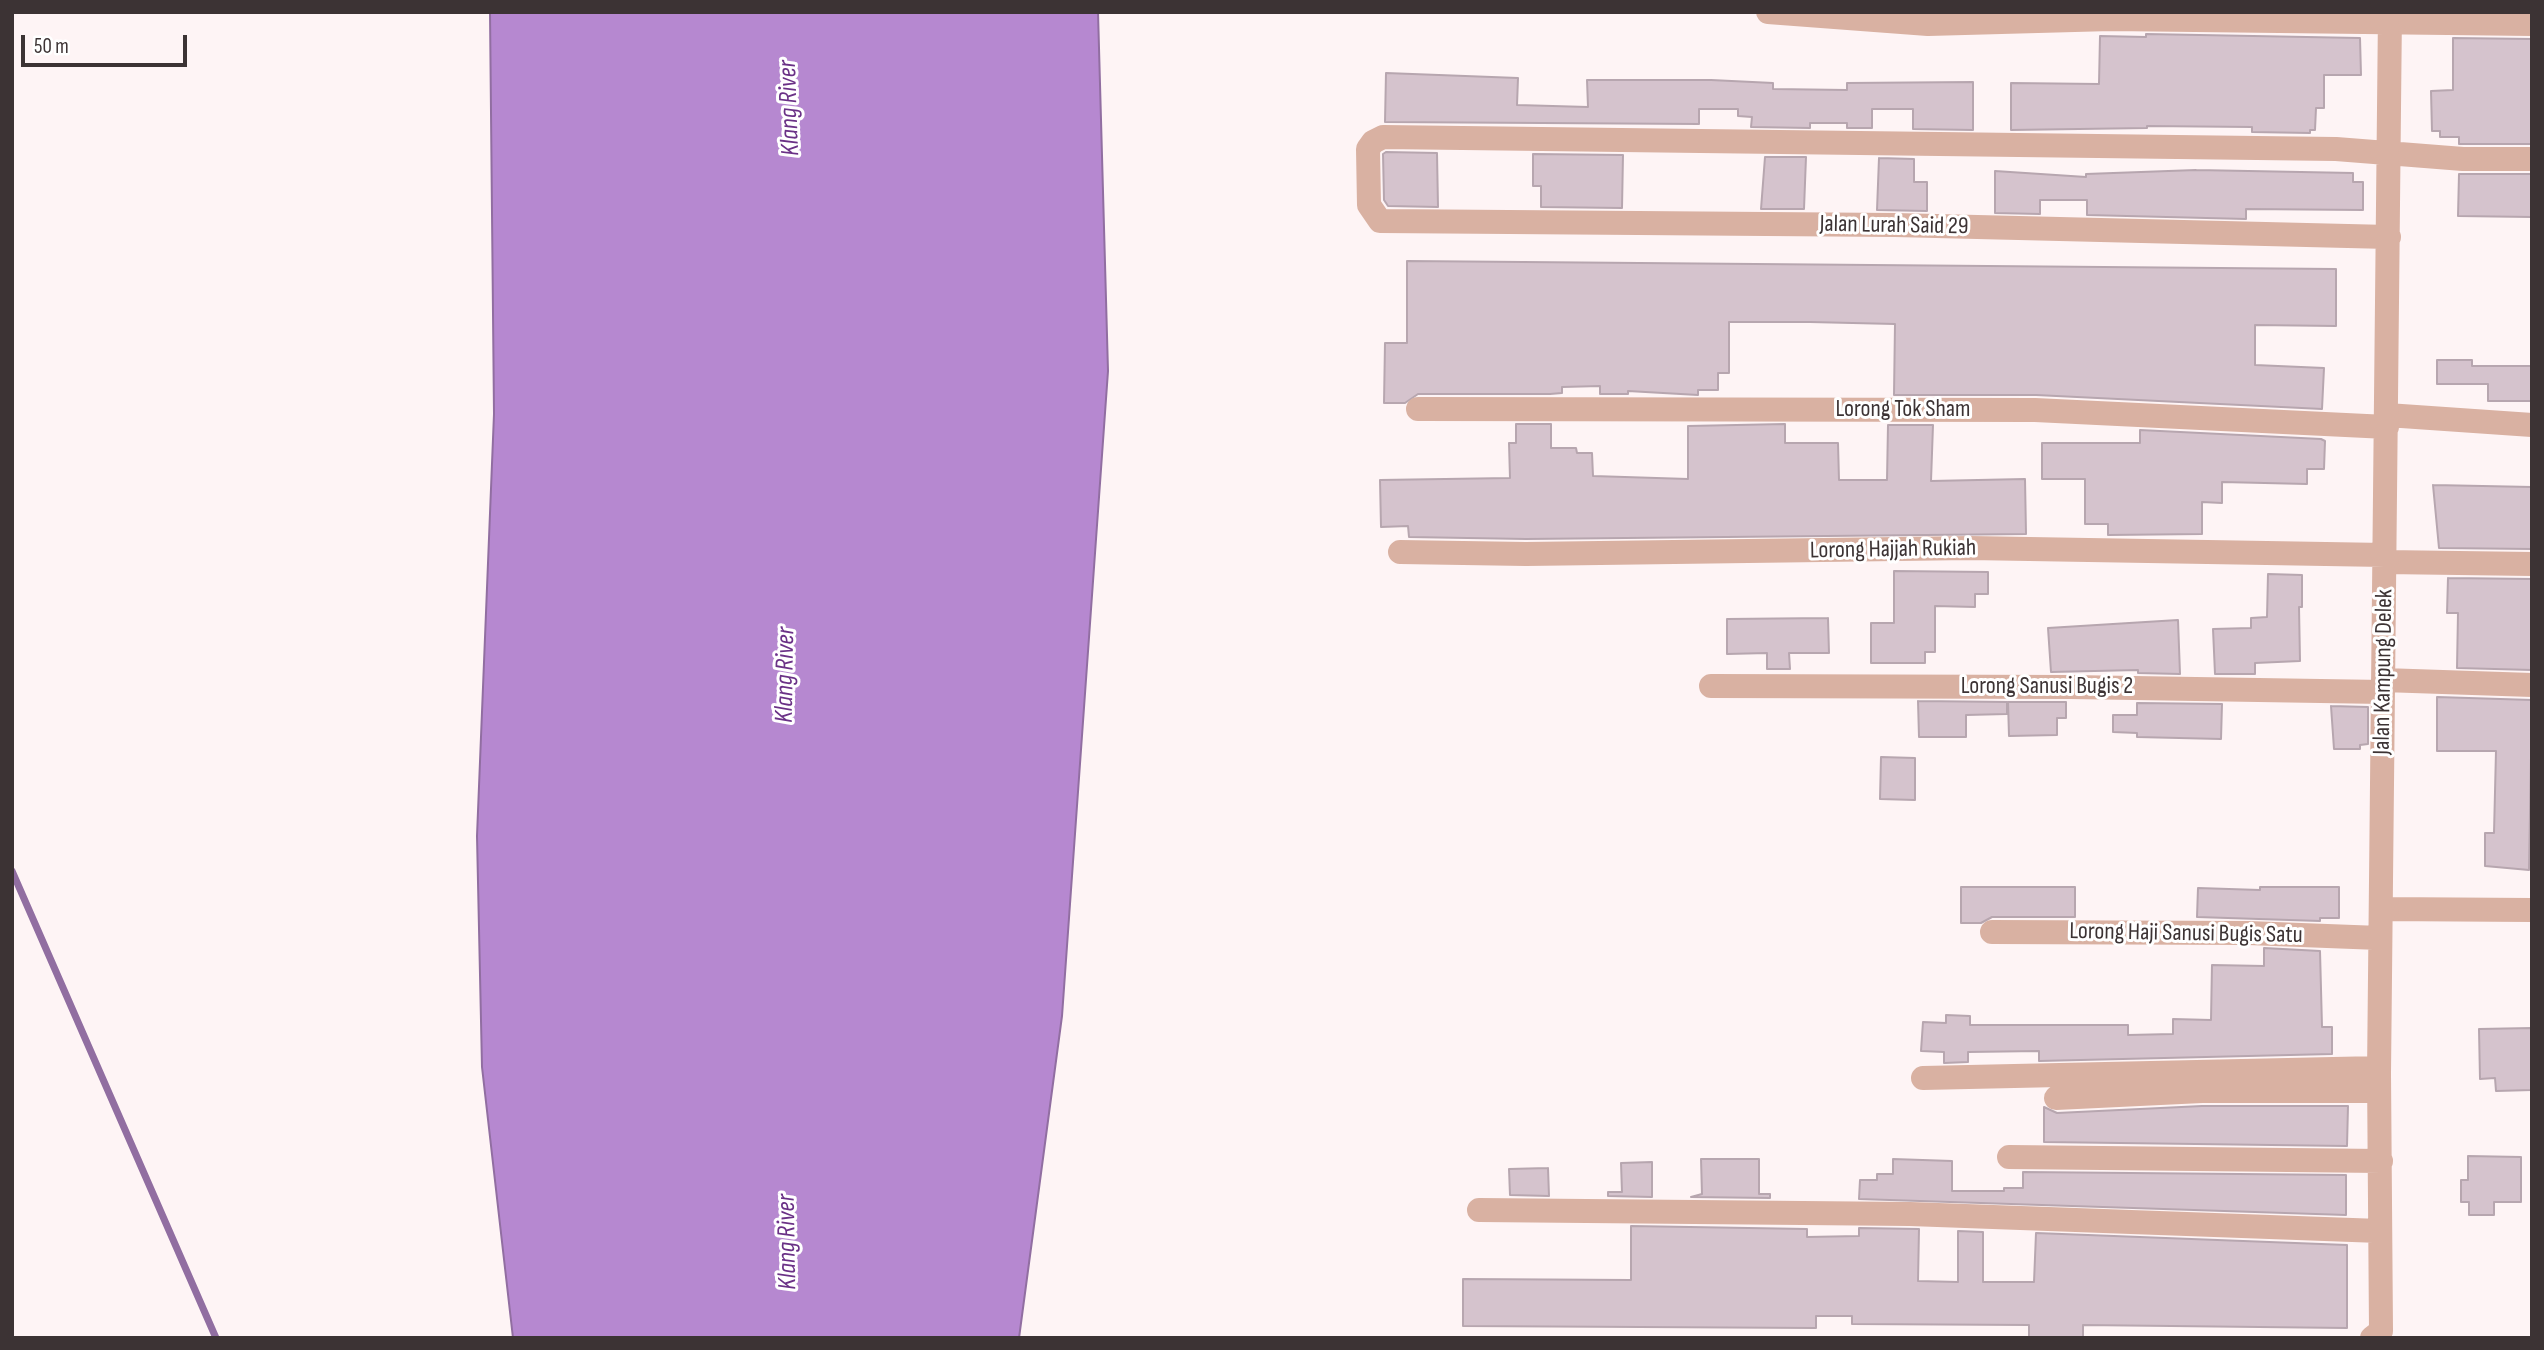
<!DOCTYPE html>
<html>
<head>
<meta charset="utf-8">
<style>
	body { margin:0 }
	#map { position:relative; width:2544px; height:1350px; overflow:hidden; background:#fef4f5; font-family:"Sofia Sans Condensed",sans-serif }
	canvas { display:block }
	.frame { position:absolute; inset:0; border:14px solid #3c3334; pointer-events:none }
	.scale { position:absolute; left:21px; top:35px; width:166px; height:32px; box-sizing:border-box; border:4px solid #3c3334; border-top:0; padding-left:9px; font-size:21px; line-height:24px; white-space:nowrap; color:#3c3334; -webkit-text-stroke:5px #fff; paint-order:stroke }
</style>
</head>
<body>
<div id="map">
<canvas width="2544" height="1350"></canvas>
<div class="frame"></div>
<div class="scale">50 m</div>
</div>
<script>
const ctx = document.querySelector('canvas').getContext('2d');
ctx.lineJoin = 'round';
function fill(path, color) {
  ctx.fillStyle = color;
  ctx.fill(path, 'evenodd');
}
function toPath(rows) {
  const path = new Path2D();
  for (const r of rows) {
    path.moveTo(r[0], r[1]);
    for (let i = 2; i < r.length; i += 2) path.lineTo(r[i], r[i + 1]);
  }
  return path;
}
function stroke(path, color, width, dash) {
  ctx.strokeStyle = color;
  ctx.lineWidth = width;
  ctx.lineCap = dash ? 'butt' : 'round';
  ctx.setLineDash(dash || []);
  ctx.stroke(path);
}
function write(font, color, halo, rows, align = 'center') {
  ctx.font = font + ' "Sofia Sans Condensed",sans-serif';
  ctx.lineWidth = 6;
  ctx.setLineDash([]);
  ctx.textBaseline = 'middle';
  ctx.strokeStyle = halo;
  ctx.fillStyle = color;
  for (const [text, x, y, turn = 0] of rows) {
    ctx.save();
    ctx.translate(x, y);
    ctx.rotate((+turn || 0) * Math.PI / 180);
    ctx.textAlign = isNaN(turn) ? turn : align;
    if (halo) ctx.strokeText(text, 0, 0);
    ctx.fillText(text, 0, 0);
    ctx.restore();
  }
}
const water = toPath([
	[490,12,1098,12,1108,371,1062,1016,1019,1338,513,1338,482,1067,477,836,494,414,490,12]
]);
fill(water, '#b688d0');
stroke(water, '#916ea1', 2);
stroke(toPath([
	[12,871,216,1338]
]), '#916ea1', 7);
const building = toPath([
	[2146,34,2360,38,2361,75,2324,75,2324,108,2316,108,2315,130,2310,130,2310,133,2252,132,2252,127,2147,126,2147,128,2011,130,2011,83,2099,84,2100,36,2146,37,2146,34],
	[2453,38,2532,39,2532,144,2459,144,2459,137,2440,137,2440,131,2432,131,2431,91,2453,90,2453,38],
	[1386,73,1518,78,1517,105,1588,107,1587,80,1711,80,1773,83,1773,89,1847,90,1847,83,1973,82,1973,130,1913,129,1913,109,1872,109,1872,128,1847,128,1847,123,1810,123,1810,128,1751,127,1752,117,1738,116,1738,109,1699,109,1699,124,1385,122,1386,73],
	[1386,152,1437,153,1438,207,1388,206,1384,200,1383,154,1386,152],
	[1533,154,1623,155,1622,208,1541,207,1541,186,1533,186,1533,154],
	[1765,157,1806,157,1804,209,1761,209,1765,157],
	[1879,158,1914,159,1914,182,1927,182,1927,211,1877,210,1879,158],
	[2196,170,2353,173,2353,182,2363,182,2363,210,2246,209,2246,219,2087,215,2087,200,2040,200,2040,214,1995,213,1995,171,2086,177,2086,174,2196,170],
	[2459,174,2532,174,2532,217,2458,216,2459,174],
	[1407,261,2336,269,2336,326,2255,325,2255,365,2324,368,2322,409,2036,395,1894,395,1895,324,1810,322,1729,322,1729,373,1718,373,1718,390,1698,390,1698,395,1628,391,1628,394,1600,394,1600,386,1562,387,1562,393,1550,394,1418,394,1405,403,1384,403,1385,343,1407,343,1407,261],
	[2437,360,2472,360,2472,366,2532,366,2532,401,2488,401,2488,384,2437,384,2437,360],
	[1516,424,1551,424,1551,448,1576,448,1577,453,1592,453,1593,476,1688,479,1688,426,1785,424,1785,443,1838,443,1839,480,1887,480,1888,425,1933,425,1931,481,2025,479,2026,534,1526,539,1409,537,1408,526,1381,527,1380,480,1510,478,1509,443,1516,443,1516,424],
	[2140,430,2321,439,2325,441,2324,469,2307,469,2307,484,2222,482,2222,503,2202,502,2202,534,2108,535,2108,524,2085,524,2085,479,2042,479,2042,443,2140,443,2140,430],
	[2433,485,2532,487,2532,549,2439,548,2433,485],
	[1894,571,1988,572,1988,594,1975,594,1975,607,1935,606,1935,652,1925,652,1925,663,1871,663,1871,623,1894,623,1894,571],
	[2268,574,2302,575,2302,607,2299,607,2300,661,2255,663,2255,674,2215,674,2213,629,2251,628,2251,618,2267,617,2268,574],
	[2448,578,2532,579,2532,670,2457,668,2458,613,2447,613,2448,578],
	[1828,618,1829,653,1789,653,1790,669,1767,669,1767,653,1727,654,1727,619,1828,618],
	[2178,620,2180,674,2138,673,2138,670,2051,672,2048,628,2178,620],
	[2437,697,2532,700,2529,870,2485,866,2485,833,2494,833,2496,751,2437,751,2437,697],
	[1918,701,2007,702,2007,714,1966,715,1966,737,1919,737,1918,701],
	[2008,702,2066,702,2066,718,2057,718,2057,735,2009,736,2008,702],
	[2137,703,2222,704,2221,739,2137,737,2137,733,2113,732,2113,715,2137,715,2137,703],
	[2331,706,2368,707,2368,744,2360,745,2360,749,2334,749,2331,706],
	[1881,757,1915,758,1915,800,1880,799,1881,757],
	[1961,887,2075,887,2075,917,1992,917,1981,923,1961,923,1961,887],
	[2260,887,2339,887,2339,918,2320,918,2320,921,2197,917,2198,888,2260,890,2260,887],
	[2264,948,2320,951,2322,1027,2332,1027,2332,1054,2039,1061,2039,1051,1968,1052,1968,1062,1944,1063,1944,1052,1921,1051,1923,1022,1946,1023,1946,1015,1970,1016,1970,1025,2128,1025,2128,1035,2173,1034,2173,1019,2211,1020,2212,965,2264,966,2264,948],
	[2532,1028,2532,1090,2496,1091,2495,1078,2480,1079,2479,1029,2532,1028],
	[2202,1106,2348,1106,2347,1146,2044,1142,2044,1107,2057,1113,2202,1106],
	[2468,1156,2521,1157,2521,1202,2494,1202,2494,1215,2469,1215,2469,1202,2461,1202,2461,1180,2468,1180,2468,1156],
	[1701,1159,1759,1159,1759,1194,1770,1194,1770,1198,1691,1197,1702,1194,1701,1159],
	[1893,1159,1952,1161,1952,1191,2004,1191,2004,1188,2023,1188,2023,1172,2346,1175,2346,1215,1859,1199,1860,1180,1877,1180,1877,1174,1893,1174,1893,1159],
	[1652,1162,1652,1197,1608,1196,1608,1192,1622,1192,1621,1163,1652,1162],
	[1548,1168,1549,1196,1510,1195,1509,1169,1548,1168],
	[1631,1226,1807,1229,1807,1237,1859,1236,1859,1228,1919,1229,1918,1281,1958,1282,1958,1231,1983,1232,1983,1282,2034,1282,2036,1233,2347,1245,2347,1328,2083,1325,2083,1338,2029,1338,2029,1325,1852,1324,1852,1316,1816,1316,1816,1328,1463,1326,1463,1279,1631,1280,1631,1226]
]);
fill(building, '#d5c3cd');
stroke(building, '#b7a6af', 2);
stroke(toPath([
	[1768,12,1928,24,2111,19,2532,24],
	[2389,237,1895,225,1380,221,1369,205,1368,149,1373,142,1383,137,2336,149,2463,159,2532,159],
	[1418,409,2035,410,2387,427],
	[2387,415,2532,425],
	[1400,552,1526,554,1970,548,2385,555],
	[2385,562,2532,564],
	[2383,680,2532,685],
	[1711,686,2071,687,2383,692],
	[2381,909,2532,910],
	[1992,932,2248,933,2380,938],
	[1923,1078,2379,1068],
	[2056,1098,2202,1091,2379,1091],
	[2009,1157,2381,1161],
	[1479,1210,1910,1214,2380,1231],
	[2372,1338,2381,1331,2379,1073,2390,12]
]), '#d9b1a2', 24);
write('24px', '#3c3334', '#fff', [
	["Jalan Lurah Said 29",1894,226,1],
	["Lorong Tok Sham",1903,410],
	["Lorong Hajjah Rukiah",1893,550,-1],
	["Jalan Kampung Delek",2384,672,-89],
	["Lorong Sanusi Bugis 2",2047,687],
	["Lorong Haji Sanusi Bugis Satu",2186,934,1]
]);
write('italic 26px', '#6a3186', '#fff', [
	["Klang River",790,108,-92],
	["Klang River",786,675,-89],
	["Klang River",788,1242,-91]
]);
</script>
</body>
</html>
